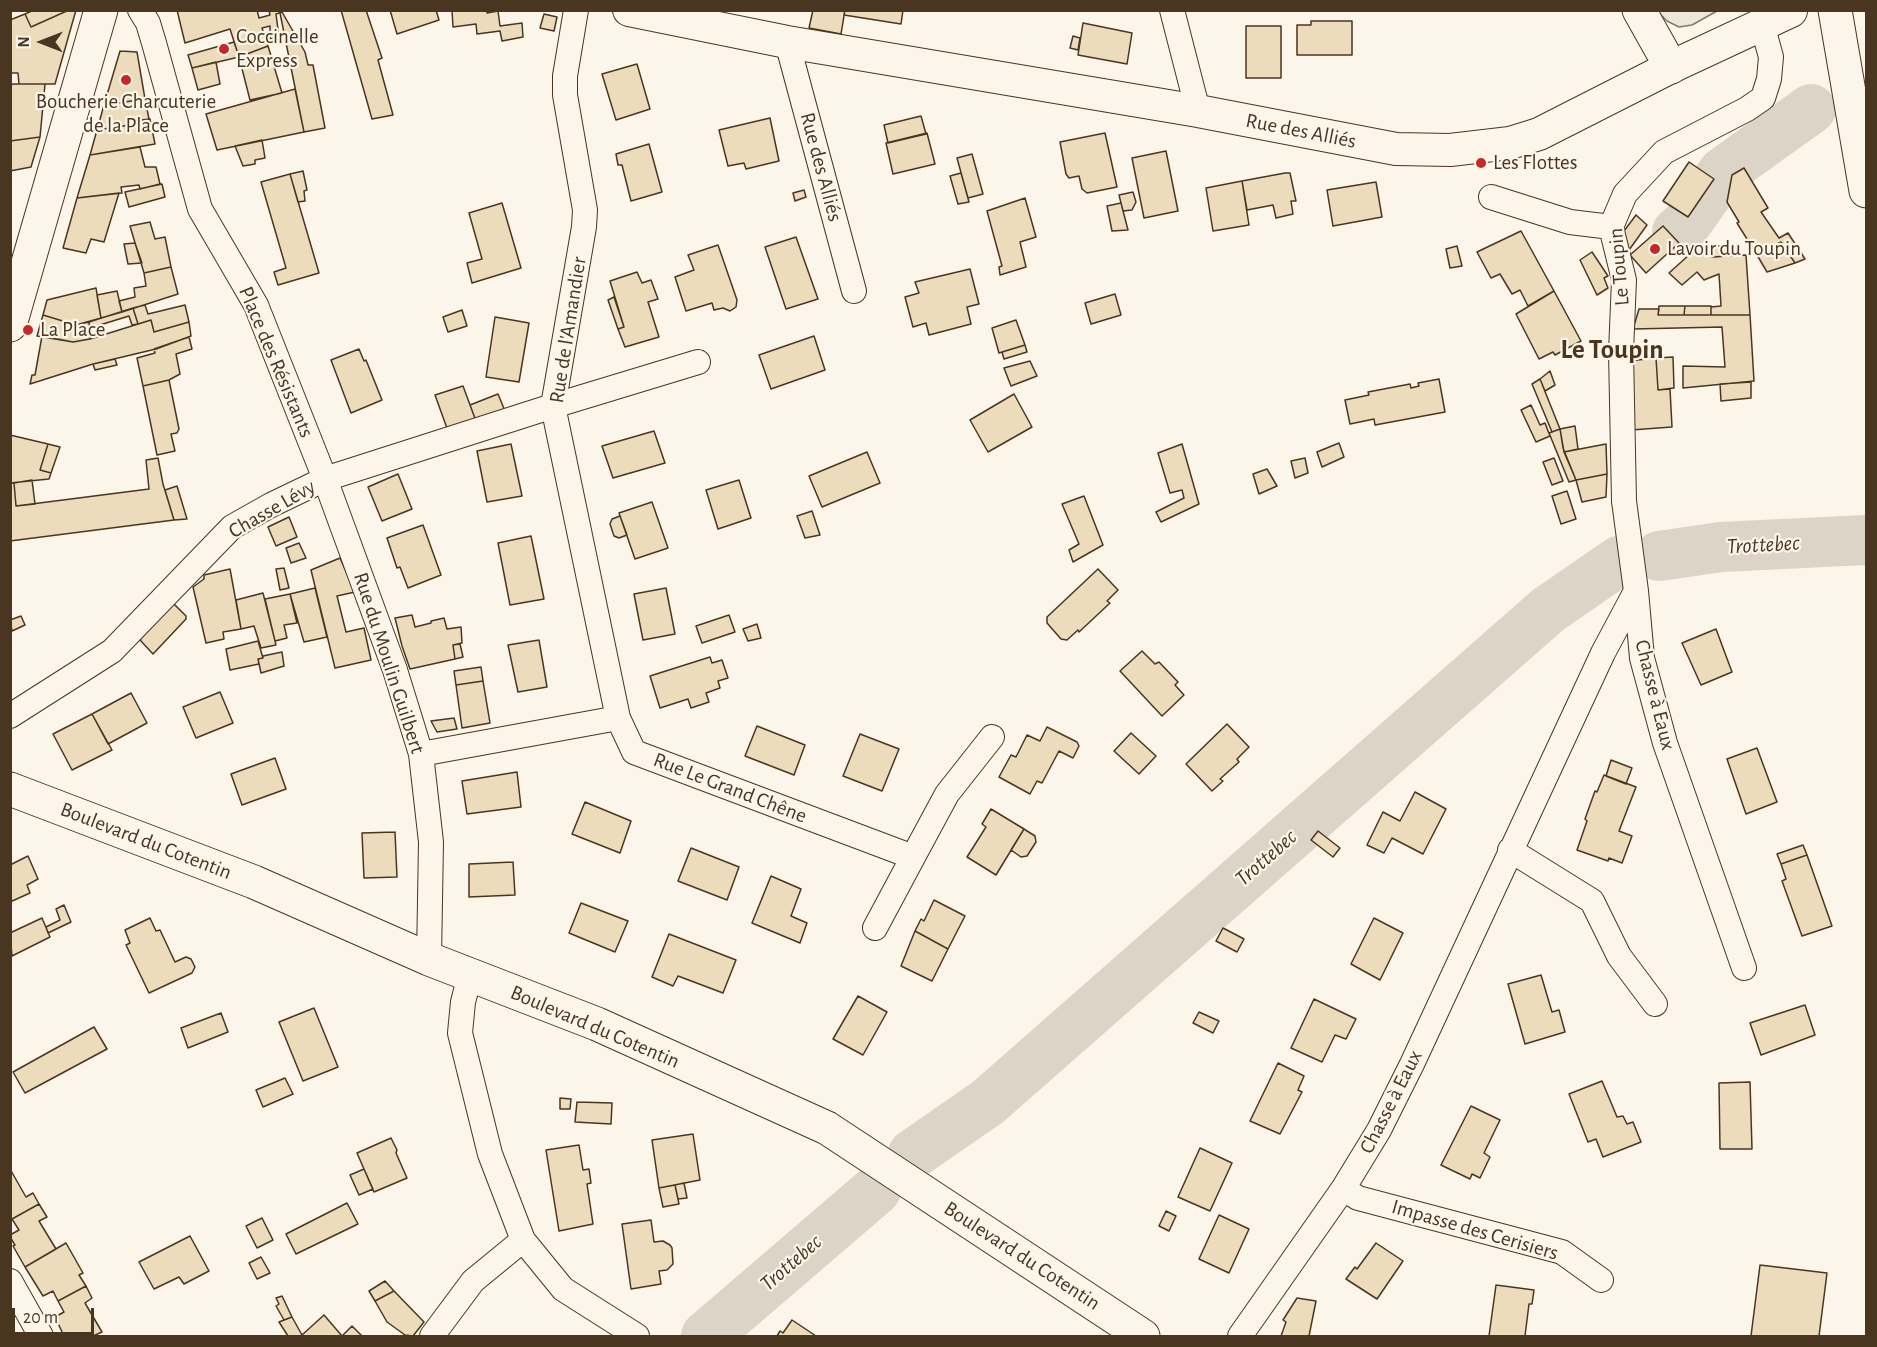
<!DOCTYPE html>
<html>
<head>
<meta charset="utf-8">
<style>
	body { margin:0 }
	#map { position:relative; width:1877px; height:1347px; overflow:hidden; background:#fbf6e9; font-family:"Alegreya Sans",sans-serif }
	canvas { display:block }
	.frame { position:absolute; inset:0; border:12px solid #4a3520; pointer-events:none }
	.north { position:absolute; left:12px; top:12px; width:60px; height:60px; -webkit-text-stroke:4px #fbf6e9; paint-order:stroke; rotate:270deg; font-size:16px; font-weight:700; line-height:24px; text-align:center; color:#4a3520 }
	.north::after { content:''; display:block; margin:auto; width:21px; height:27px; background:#4a3520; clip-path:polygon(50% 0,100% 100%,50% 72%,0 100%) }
	.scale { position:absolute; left:12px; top:1308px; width:82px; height:27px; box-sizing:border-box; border:3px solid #4a3520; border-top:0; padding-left:8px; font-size:18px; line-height:21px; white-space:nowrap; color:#4a3520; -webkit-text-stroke:4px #fbf6e9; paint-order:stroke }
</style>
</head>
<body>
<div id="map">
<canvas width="1877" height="1347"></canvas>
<div class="frame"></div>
<div class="north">N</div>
<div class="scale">20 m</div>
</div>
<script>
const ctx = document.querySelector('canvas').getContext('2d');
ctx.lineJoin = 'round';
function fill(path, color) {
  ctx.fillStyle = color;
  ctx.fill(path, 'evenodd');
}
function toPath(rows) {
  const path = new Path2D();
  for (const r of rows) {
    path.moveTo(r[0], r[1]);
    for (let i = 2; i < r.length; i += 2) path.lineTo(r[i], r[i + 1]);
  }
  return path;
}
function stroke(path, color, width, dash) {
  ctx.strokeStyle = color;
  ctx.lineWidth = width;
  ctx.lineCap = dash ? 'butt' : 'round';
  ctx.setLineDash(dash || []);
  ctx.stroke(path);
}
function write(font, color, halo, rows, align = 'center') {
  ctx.font = font + ' "Alegreya Sans",sans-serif';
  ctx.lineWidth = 4.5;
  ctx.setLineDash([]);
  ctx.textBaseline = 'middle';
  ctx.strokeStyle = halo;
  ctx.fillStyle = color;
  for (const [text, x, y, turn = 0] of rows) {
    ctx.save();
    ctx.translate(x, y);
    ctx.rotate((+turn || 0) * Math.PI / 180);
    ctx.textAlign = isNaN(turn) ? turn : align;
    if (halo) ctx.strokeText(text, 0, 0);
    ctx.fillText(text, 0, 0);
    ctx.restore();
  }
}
const green = toPath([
	[1657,11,1717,11,1692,25,1679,27,1667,21,1657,11]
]);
fill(green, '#ede6d9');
stroke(green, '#887966', 1.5);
stroke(toPath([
	[1677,232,1687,223,1723,172,1811,109],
	[1659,556,1721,547,1866,540],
	[913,1154,988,1102,1548,610,1619,561],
	[706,1336,876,1190]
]), '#dcd4c6', 50);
const building = toPath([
	[34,10,69,10,31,27,25,14,34,10],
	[69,10,76,10,55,84,19,84,18,73,10,73,10,20,25,14,31,27,69,10],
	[177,10,257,10,259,18,270,15,269,10,282,10,282,12,276,14,279,37,270,39,270,26,262,28,268,46,239,57,230,29,185,43,177,10],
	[341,10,366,10,382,58,378,60,393,115,372,119,341,10],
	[390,10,436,10,439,20,397,34,390,10],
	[452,10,487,10,487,13,498,11,500,26,522,23,523,37,502,41,500,31,477,34,476,24,453,27,452,10],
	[813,10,845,10,841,34,809,28,813,10],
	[845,10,903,10,901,24,844,15,845,10],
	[282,12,305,52,308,65,313,65,325,128,304,132,280,13,282,12],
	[544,14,557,17,554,31,540,28,544,14],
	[1311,21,1352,21,1352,55,1297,55,1297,25,1311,25,1311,21],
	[1083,23,1132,33,1127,64,1078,55,1083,23],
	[1246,26,1281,26,1281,78,1246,78,1246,26],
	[1073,36,1080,38,1078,50,1070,48,1073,36],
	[234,42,239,57,192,68,188,55,234,42],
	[268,46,282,93,250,100,239,57,268,46],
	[120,51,137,52,145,99,104,105,120,51],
	[216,62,220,84,198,90,192,68,216,62],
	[637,64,650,109,616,120,602,74,637,64],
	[13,84,45,84,40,137,10,141,10,86,13,84],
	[295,89,304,132,217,150,206,114,295,89],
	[145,99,149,119,135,121,136,124,97,130,104,105,145,99],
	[921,116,926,134,888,143,884,125,921,116],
	[770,118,779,161,746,169,744,163,728,166,719,130,770,118],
	[150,119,155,144,90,155,97,130,136,124,135,121,150,119],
	[927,133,935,164,893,174,886,143,927,133],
	[1105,133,1117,187,1087,193,1082,189,1079,176,1069,178,1066,174,1060,142,1105,133],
	[40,137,31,167,10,171,10,141,40,137],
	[262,140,265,158,255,160,255,164,243,166,235,146,262,140],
	[649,144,662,192,631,201,622,165,618,165,616,154,649,144],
	[140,147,145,167,156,167,160,184,140,189,139,185,121,187,122,193,77,198,90,155,140,147],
	[1166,151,1178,211,1144,218,1132,158,1166,151],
	[972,154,983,194,968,198,957,158,972,154],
	[1689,162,1714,179,1688,217,1663,201,1689,162],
	[1744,168,1768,208,1761,212,1779,238,1788,233,1805,259,1795,263,1781,242,1757,255,1737,223,1739,222,1727,202,1732,175,1744,168],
	[303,171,307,190,304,191,305,201,298,202,290,174,303,171],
	[961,173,969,202,958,204,950,176,961,173],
	[1285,173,1290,173,1296,201,1291,201,1293,214,1276,218,1273,205,1247,210,1242,181,1285,173],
	[290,174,319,273,278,285,274,272,286,268,261,182,290,174],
	[1242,181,1249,225,1213,231,1206,188,1242,181],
	[1376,182,1382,217,1333,226,1327,190,1376,182],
	[162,184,165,197,129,207,125,192,162,184],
	[804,190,806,197,795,201,793,193,804,190],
	[1133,192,1136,202,1132,210,1123,211,1119,195,1133,192],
	[119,193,104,242,91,239,86,253,63,248,77,198,119,193],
	[1025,198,1036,237,1020,242,1026,267,1000,275,999,267,1002,266,987,211,1025,198],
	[502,203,521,268,472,283,467,263,482,259,469,213,502,203],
	[1121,203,1128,230,1112,231,1107,206,1121,203],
	[1636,215,1647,225,1629,250,1624,231,1636,215],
	[150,222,155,239,165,237,171,267,144,273,130,226,150,222],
	[1663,226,1679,243,1646,273,1630,255,1663,226],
	[1521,231,1554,291,1528,306,1520,290,1512,294,1500,274,1491,278,1477,252,1521,231],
	[796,237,818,299,786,309,765,247,796,237],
	[1781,242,1795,263,1767,272,1757,255,1781,242],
	[135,243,142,263,128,264,124,244,135,243],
	[718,245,737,300,736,307,730,311,723,308,714,310,712,303,686,311,675,277,694,270,688,255,718,245],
	[1700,245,1712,257,1746,255,1750,315,1711,315,1711,307,1721,306,1719,274,1704,280,1697,272,1682,285,1669,273,1700,245],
	[1727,245,1729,256,1712,257,1702,248,1727,245],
	[1457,246,1462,266,1450,268,1446,249,1457,246],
	[1592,252,1608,276,1604,278,1608,288,1597,295,1580,260,1592,252],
	[171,267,178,294,122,312,119,301,135,297,134,288,146,286,144,273,171,267],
	[970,269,979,304,967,307,971,324,929,335,926,323,913,327,905,297,919,293,915,282,970,269],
	[637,272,642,283,651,280,658,299,648,302,659,337,625,347,618,329,624,327,610,281,637,272],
	[96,288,101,318,76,325,43,315,47,300,96,288],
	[117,291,122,312,101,318,97,295,117,291],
	[1554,291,1581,341,1555,355,1553,352,1539,359,1516,314,1554,291],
	[1115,294,1121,315,1091,324,1085,303,1115,294],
	[614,297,624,327,618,329,608,300,614,297],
	[145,305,148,314,185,305,189,322,154,332,151,320,138,324,133,308,145,305],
	[1659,306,1685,306,1684,315,1658,315,1659,306],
	[1685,306,1711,306,1711,315,1684,315,1685,306],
	[133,308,138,324,132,325,129,316,90,328,89,322,133,308],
	[1639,309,1659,309,1658,315,1750,315,1754,381,1683,388,1683,366,1725,367,1722,327,1633,329,1639,309],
	[462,310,467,326,448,332,443,317,462,310],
	[43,315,76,325,89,322,90,339,73,342,37,336,43,315],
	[495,317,529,323,519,382,486,377,495,317],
	[151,320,154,332,189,322,191,336,156,349,93,364,30,384,32,375,35,375,42,336,73,342,90,339,151,320],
	[1016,320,1025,345,999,353,992,328,1016,320],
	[814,336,825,370,771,389,759,355,814,336],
	[189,337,192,349,176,354,180,374,169,380,143,386,137,358,155,353,154,349,189,337],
	[1025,345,1027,352,1004,359,1002,352,1025,345],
	[359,349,364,361,366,360,382,400,351,413,331,360,359,349],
	[1673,357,1674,388,1658,390,1656,358,1673,357],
	[1656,358,1658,390,1670,389,1672,427,1631,430,1628,361,1656,358],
	[115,359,117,365,95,370,93,364,115,359],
	[1030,361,1037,376,1011,386,1004,368,1030,361],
	[1550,371,1555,385,1545,391,1540,379,1550,371],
	[1439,379,1445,412,1375,425,1374,419,1350,424,1345,400,1369,395,1368,392,1410,384,1411,388,1419,386,1418,383,1439,379],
	[1540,379,1560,429,1552,432,1532,384,1540,379],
	[169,380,179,429,177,433,171,434,175,451,157,455,143,386,169,380],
	[1751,382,1751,398,1721,401,1720,384,1751,382],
	[463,386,476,421,448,431,435,395,463,386],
	[498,394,505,411,476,421,470,405,498,394],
	[1014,394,1032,427,988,452,970,420,1014,394],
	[1531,405,1540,425,1545,423,1550,436,1536,442,1521,410,1531,405],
	[1575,426,1578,449,1564,452,1560,429,1575,426],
	[1560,429,1563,448,1576,480,1569,482,1549,433,1560,429],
	[654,431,665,463,613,478,602,446,654,431],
	[10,435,48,444,40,470,51,473,49,479,10,483,10,435],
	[1339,443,1344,457,1322,467,1317,452,1339,443],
	[48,444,60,447,51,473,40,470,48,444],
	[511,444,522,496,487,502,477,451,511,444],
	[1182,444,1199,504,1161,522,1156,512,1184,498,1182,490,1170,493,1158,453,1182,444],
	[1606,444,1607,474,1576,480,1564,452,1606,444],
	[867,452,880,483,822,507,809,476,867,452],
	[158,458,163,484,174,520,10,541,10,483,14,483,16,506,149,489,146,460,158,458],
	[1305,458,1308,473,1295,478,1291,461,1305,458],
	[1554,458,1563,481,1552,485,1543,462,1554,458],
	[1267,469,1277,486,1259,494,1253,474,1267,469],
	[398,474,412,509,382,521,368,487,398,474],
	[1607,474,1606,497,1582,502,1576,480,1607,474],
	[32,480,35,504,16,506,14,483,32,480],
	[739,480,751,518,718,529,706,490,739,480],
	[177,486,187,519,174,520,165,490,177,486],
	[1567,491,1576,519,1561,524,1552,496,1567,491],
	[1084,496,1103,545,1073,562,1069,550,1079,544,1062,504,1084,496],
	[652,502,668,548,635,559,619,513,652,502],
	[812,511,820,535,805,538,797,516,812,511],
	[620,516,627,535,619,538,614,536,610,524,612,519,620,516],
	[289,517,297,537,276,546,268,527,289,517],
	[423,525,441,575,408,588,400,567,397,568,387,538,423,525],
	[531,536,544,599,510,605,498,543,531,536],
	[299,543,306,558,291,563,286,548,299,543],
	[340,558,355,592,337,596,346,632,364,628,371,660,335,668,311,570,340,558],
	[284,568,289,588,280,590,276,569,284,568],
	[230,569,241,629,223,632,224,639,206,643,193,587,204,579,204,575,230,569],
	[1098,569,1118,590,1107,601,1110,603,1079,632,1078,630,1067,640,1061,639,1047,623,1047,617,1098,569],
	[315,588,327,637,304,642,290,594,315,588],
	[666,588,675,634,643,640,634,594,666,588],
	[263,593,276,645,261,648,254,626,241,629,236,600,263,593],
	[290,594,297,623,284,625,287,638,275,641,265,599,290,594],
	[174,604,186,616,186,619,153,654,140,640,155,618,174,604],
	[412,615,415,627,431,623,431,621,444,618,447,629,461,627,462,643,453,645,455,659,410,669,402,646,395,618,412,615],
	[729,615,735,632,702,643,696,626,729,615],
	[21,616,25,625,12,631,10,620,21,616],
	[757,624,761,638,748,641,743,629,757,624],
	[1716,629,1732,672,1701,685,1682,643,1716,629],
	[539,640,547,687,518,692,508,645,539,640],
	[258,641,263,658,258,659,259,664,230,670,226,649,258,641],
	[460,644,463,657,455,659,453,645,460,644],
	[1142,651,1155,664,1159,662,1178,682,1175,685,1184,695,1162,716,1120,671,1142,651],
	[282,652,284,666,261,673,258,659,263,658,263,656,282,652],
	[710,657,712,663,722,660,728,678,718,681,720,688,706,693,709,702,691,708,688,699,660,708,650,676,710,657],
	[481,667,483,681,456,685,454,671,481,667],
	[483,681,490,723,462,728,456,685,483,681],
	[220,692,233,723,196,738,183,707,220,692],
	[131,693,147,723,108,744,92,714,131,693],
	[92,714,112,750,72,770,53,734,92,714],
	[454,718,457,729,437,732,431,721,454,718],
	[1227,724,1249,747,1237,759,1239,762,1220,779,1223,781,1212,791,1186,764,1227,724],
	[757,726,805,745,794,775,745,756,757,726],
	[1047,727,1077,742,1079,746,1073,758,1059,751,1042,783,1037,781,1030,794,999,777,1011,755,1016,757,1027,735,1040,741,1047,727],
	[1131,733,1156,756,1139,774,1114,751,1131,733],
	[860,734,899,749,882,791,843,776,860,734],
	[1757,748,1777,802,1746,814,1727,759,1757,748],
	[275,758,286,789,242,805,231,774,275,758],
	[1611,760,1632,768,1626,784,1606,776,1611,760],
	[517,772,521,807,467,814,462,781,517,772],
	[1604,775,1636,787,1619,831,1632,836,1622,863,1609,858,1608,861,1577,850,1587,821,1585,819,1595,791,1597,792,1604,775],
	[1415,792,1446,809,1423,854,1392,838,1384,853,1367,845,1383,812,1400,821,1415,792],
	[585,802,631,821,620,853,572,834,585,802],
	[991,809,1024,829,996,875,967,857,986,827,982,824,991,809],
	[1024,829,1035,836,1036,842,1027,856,1021,857,1011,850,1024,829],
	[1318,831,1340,848,1333,857,1311,840,1318,831],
	[395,832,397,877,364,878,362,833,395,832],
	[1803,845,1807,855,1781,864,1777,854,1803,845],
	[691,848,739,867,727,900,678,881,691,848],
	[1807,855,1832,926,1802,936,1782,881,1786,879,1781,864,1807,855],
	[28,856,38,879,27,885,30,893,10,902,10,865,28,856],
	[513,862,515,895,469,897,469,864,513,862],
	[771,876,801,889,791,916,807,923,800,943,752,923,771,876],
	[934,900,965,916,948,949,915,931,921,919,924,921,934,900],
	[581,903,628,921,615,952,569,933,581,903],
	[64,905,71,922,48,933,46,927,60,920,56,909,64,905],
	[42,918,50,937,12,956,10,933,42,918],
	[150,918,156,931,160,930,175,962,186,957,191,959,195,967,192,973,149,993,126,945,130,943,125,930,150,918],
	[1374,918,1403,933,1380,980,1351,964,1374,918],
	[1223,928,1244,939,1237,952,1216,941,1223,928],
	[915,931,948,949,932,981,901,966,915,931],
	[669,934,736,960,723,993,678,976,673,986,652,977,669,934],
	[1541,975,1552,1012,1559,1010,1565,1032,1525,1044,1508,984,1541,975],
	[858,996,887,1012,863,1055,833,1039,858,996],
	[1314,999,1356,1019,1346,1039,1335,1035,1322,1062,1291,1048,1314,999],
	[1805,1005,1815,1035,1761,1055,1750,1023,1805,1005],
	[314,1008,338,1067,303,1081,279,1022,314,1008],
	[1199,1012,1219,1021,1213,1033,1193,1023,1199,1012],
	[221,1013,228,1032,188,1048,181,1028,221,1013],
	[94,1027,107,1049,25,1093,13,1072,94,1027],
	[1278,1063,1304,1076,1298,1090,1302,1092,1280,1134,1250,1121,1278,1063],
	[285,1078,293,1094,263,1107,256,1090,285,1078],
	[1602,1081,1617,1117,1623,1116,1627,1124,1633,1122,1641,1142,1603,1157,1596,1139,1588,1142,1569,1094,1602,1081],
	[1750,1082,1752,1149,1720,1149,1719,1083,1750,1082],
	[560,1098,571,1099,570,1109,560,1109,560,1098],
	[577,1102,612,1103,611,1124,575,1122,577,1102],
	[1471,1106,1500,1120,1484,1153,1490,1157,1480,1178,1472,1174,1470,1179,1441,1165,1471,1106],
	[693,1134,700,1180,659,1188,652,1140,693,1134],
	[391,1138,397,1150,396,1153,407,1178,374,1192,357,1153,391,1138],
	[579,1145,583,1170,589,1169,591,1183,587,1184,593,1224,559,1231,546,1150,579,1145],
	[1200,1148,1232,1163,1210,1211,1178,1197,1200,1148],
	[10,1169,26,1197,33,1193,39,1204,12,1219,10,1216,10,1169],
	[364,1169,373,1189,359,1195,350,1175,364,1169],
	[684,1183,687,1198,678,1199,675,1185,684,1183],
	[675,1185,679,1204,663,1207,659,1188,675,1185],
	[347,1203,358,1224,296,1254,286,1234,347,1203],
	[39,1204,47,1217,39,1221,56,1249,25,1267,13,1246,15,1245,10,1237,10,1235,19,1230,12,1219,39,1204],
	[1166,1211,1176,1216,1169,1231,1159,1226,1166,1211],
	[1219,1215,1249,1229,1229,1273,1199,1259,1219,1215],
	[262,1218,273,1240,257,1248,246,1226,262,1218],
	[651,1220,654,1242,663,1241,670,1245,672,1248,673,1264,667,1270,659,1271,661,1284,631,1289,622,1224,651,1220],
	[190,1236,209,1271,184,1284,179,1277,154,1289,139,1262,190,1236],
	[66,1243,83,1273,79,1275,86,1286,58,1301,53,1291,43,1296,25,1267,66,1243],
	[1376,1243,1403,1261,1377,1299,1346,1279,1355,1267,1357,1269,1376,1243],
	[261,1257,270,1273,257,1279,249,1263,261,1257],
	[1760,1265,1827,1273,1819,1336,1751,1336,1760,1265],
	[385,1281,394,1291,375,1301,369,1291,385,1281],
	[1496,1285,1534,1290,1532,1304,1529,1304,1525,1336,1489,1336,1496,1285],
	[86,1286,92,1298,85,1303,102,1332,93,1336,64,1336,55,1317,64,1312,58,1301,86,1286],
	[394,1291,424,1322,413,1336,405,1335,387,1322,375,1301,394,1291],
	[282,1296,292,1317,284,1320,276,1306,279,1304,276,1298,282,1296],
	[1297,1298,1316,1301,1309,1336,1281,1336,1286,1322,1283,1320,1297,1298],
	[324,1315,342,1336,303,1336,302,1335,324,1315],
	[292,1317,302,1335,300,1336,288,1336,279,1322,292,1317],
	[792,1320,816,1336,777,1336,780,1331,783,1333,792,1320],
	[352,1326,362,1336,342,1336,352,1326]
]);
fill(building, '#ecdcbc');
stroke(building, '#4a3520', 1.5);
const minor = toPath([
	[140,10,148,23,154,43,200,209,256,305,325,479,395,670,421,754,431,842,429,959],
	[576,10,565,76,565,95,585,210,584,227,553,406,618,718],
	[1172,10,1198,111],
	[787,42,854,291],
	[1491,197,1570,222,1611,227],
	[10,716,112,651,232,527,271,505,325,479,553,406,698,362],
	[421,754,618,718,634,752,913,857,947,794,992,737],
	[1510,850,1592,901,1619,956,1655,1004],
	[875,928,913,857],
	[1744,968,1665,743,1642,658,1636,591,1624,501,1621,352,1624,280,1611,227,1625,194,1664,152,1747,109,1763,98,1769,79,1771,57,1762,24],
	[1343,1189,1358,1198,1562,1252,1601,1280],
	[523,1240,563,1289,637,1336],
	[10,1281,41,1336],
	[432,1336,473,1281,523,1240,490,1154,460,1033,463,1002,470,975],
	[1240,1336,1343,1189,1379,1130,1412,1064,1603,653,1636,591]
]);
const tertiary = toPath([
	[629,10,787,42,1198,111,1396,149,1450,150,1510,143,1539,134,1671,67,1791,11]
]);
const secondary = toPath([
	[10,325,101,10],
	[10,789,254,882,429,959,597,1024,827,1128,1143,1336]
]);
const trunk = toPath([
	[1639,10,1671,67],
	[1835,10,1866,191]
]);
stroke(minor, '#4a3520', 26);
stroke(tertiary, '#4a3520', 34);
stroke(secondary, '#4a3520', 35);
stroke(trunk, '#4a3520', 35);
stroke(minor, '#fbf6e9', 24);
stroke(tertiary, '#fbf6e9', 32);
stroke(secondary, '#fbf6e9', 33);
stroke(trunk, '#fbf6e9', 33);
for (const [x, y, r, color] of [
	[224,49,6,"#c62828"],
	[126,80,6,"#c62828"],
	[1481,163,6,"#c62828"],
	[1655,249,6,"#c62828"],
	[28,330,6,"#c62828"]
]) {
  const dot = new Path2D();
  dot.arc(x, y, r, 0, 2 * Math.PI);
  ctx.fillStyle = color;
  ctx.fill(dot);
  stroke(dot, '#fbf6e9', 2);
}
write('21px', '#4a3520', '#fbf6e9', [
	["Coccinelle",236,37],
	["Express",236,61],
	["Boucherie Charcuterie",126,102,"center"],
	["de la Place",126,126,"center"],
	["Les Flottes",1493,163],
	["Lavoir du Toupin",1667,249],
	["La Place",40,330]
], 'left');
write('21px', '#4a3520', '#fbf6e9', [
	["Rue des Alliés",1301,131,11],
	["Rue des Alliés",821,167,75],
	["Le Toupin",1619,267,-95],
	["Rue de l'Amandier",568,330,-81],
	["Place des Résistants",276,362,67],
	["Chasse Lévy",272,509,-30],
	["Rue du Moulin Guilbert",389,663,72],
	["Chasse à Eaux",1655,695,76],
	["Rue Le Grand Chêne",730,788,21],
	["Boulevard du Cotentin",146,841,21],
	["Boulevard du Cotentin",595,1027,23],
	["Chasse à Eaux",1391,1102,-63],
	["Impasse des Cerisiers",1475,1230,16],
	["Boulevard du Cotentin",1022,1256,33]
]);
write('italic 22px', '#4a3520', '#fbf6e9', [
	["Trottebec",1763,545,-3],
	["Trottebec",1266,858,-41],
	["Trottebec",791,1263,-41]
]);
write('bold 27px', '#4a3520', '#fbf6e9', [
	["Le Toupin",1612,350]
]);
</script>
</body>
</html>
